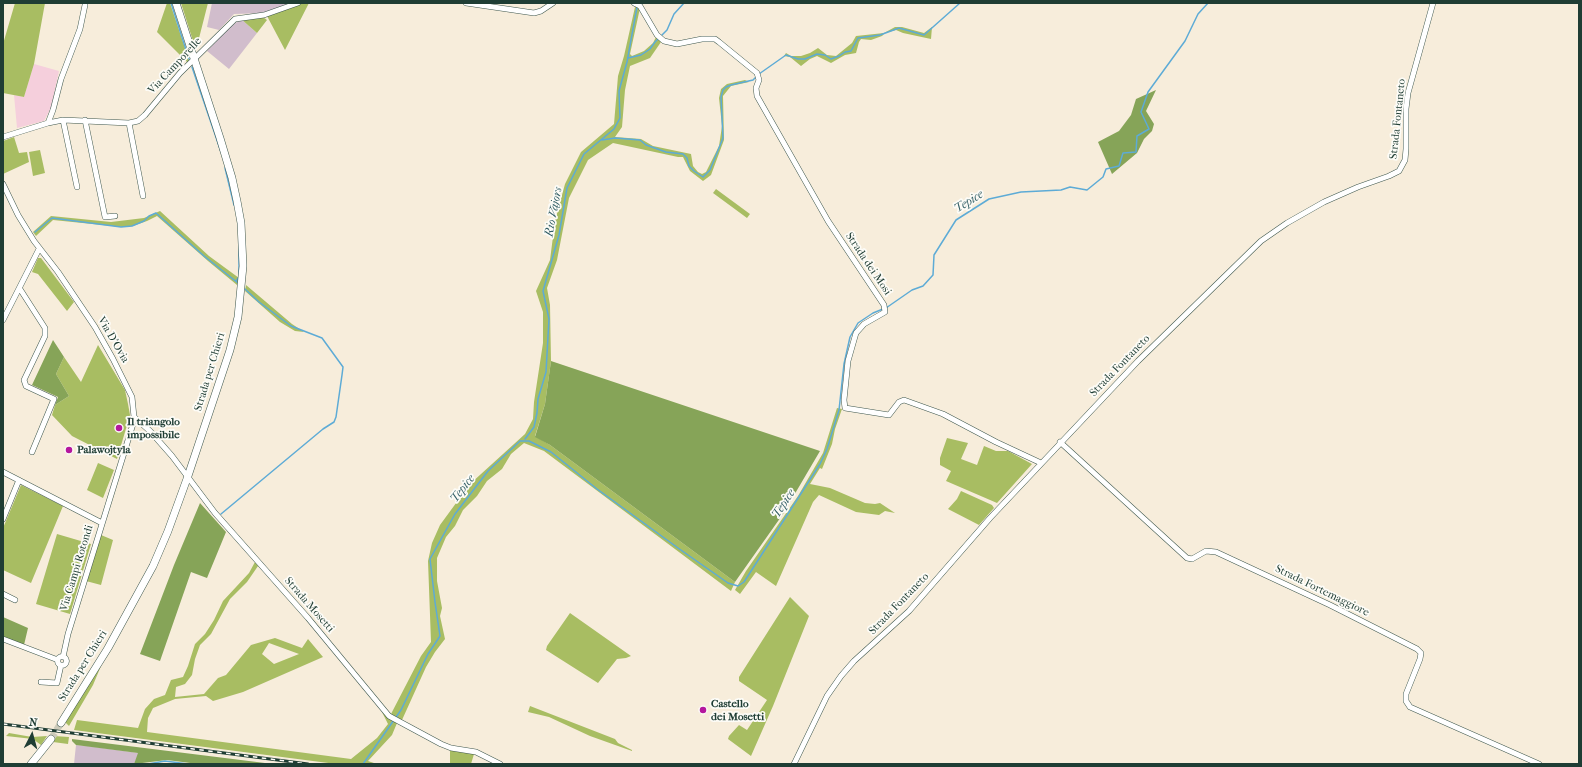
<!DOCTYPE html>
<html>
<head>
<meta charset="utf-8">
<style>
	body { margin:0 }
	#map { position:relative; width:1582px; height:767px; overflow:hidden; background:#f7eddb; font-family:"IM FELL French Canon",serif }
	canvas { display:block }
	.frame { position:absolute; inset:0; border:4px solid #1f3d34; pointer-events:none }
	.north { position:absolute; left:12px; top:715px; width:40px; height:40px; -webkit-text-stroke:3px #fdfcf7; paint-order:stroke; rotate:6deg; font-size:11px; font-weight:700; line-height:16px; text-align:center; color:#1f3d34 }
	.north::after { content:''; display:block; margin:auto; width:14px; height:18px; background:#1f3d34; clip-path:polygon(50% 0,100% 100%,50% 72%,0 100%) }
</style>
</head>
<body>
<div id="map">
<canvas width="1582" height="767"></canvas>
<div class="frame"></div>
<div class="north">N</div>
</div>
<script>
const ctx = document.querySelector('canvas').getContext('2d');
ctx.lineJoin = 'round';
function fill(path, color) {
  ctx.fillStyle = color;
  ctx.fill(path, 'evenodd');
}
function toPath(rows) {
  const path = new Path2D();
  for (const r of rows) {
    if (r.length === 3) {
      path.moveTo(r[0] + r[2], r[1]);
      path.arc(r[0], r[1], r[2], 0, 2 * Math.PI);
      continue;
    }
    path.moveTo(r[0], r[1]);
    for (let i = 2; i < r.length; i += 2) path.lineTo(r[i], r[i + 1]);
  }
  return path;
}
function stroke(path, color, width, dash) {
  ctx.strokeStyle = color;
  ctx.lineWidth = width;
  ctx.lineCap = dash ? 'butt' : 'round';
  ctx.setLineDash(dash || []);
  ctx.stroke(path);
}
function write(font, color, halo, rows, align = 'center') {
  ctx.font = font + ' "IM FELL French Canon",serif';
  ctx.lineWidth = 3.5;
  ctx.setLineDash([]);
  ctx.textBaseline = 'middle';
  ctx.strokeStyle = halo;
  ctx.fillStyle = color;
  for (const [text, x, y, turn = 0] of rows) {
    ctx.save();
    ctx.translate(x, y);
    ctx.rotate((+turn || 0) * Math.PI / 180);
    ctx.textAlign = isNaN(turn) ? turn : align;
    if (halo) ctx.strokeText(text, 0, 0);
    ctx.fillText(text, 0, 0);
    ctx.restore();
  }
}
fill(toPath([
	[34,64,59,71,51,108,44,121,17,128,14,95,24,97]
]), '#f5cfdc');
fill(toPath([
	[212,3,293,3,266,13,234,14,219,30,207,27],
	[241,19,257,33,229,69,207,51,230,27],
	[76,745,88,746,139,753,134,764,74,764]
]), '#d1bdcc');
fill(toPath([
	[15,3,45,3,34,64,24,97,3,93,3,44],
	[167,3,170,3,189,60,188,63,157,32],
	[181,3,208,3,197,46,193,41],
	[305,3,309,3,285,50,267,16,296,5],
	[635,7,640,8,630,54,632,56,644,51,653,43,656,37,661,42,650,58,630,66,625,90,622,127,615,137,641,139,653,146,691,154,693,166,698,172,702,174,706,172,719,146,722,126,719,98,721,89,727,84,745,80,749,82,731,86,723,96,724,140,711,175,703,181,690,171,683,157,678,157,613,143,588,160,569,198,557,260,547,288,550,305,551,361,545,404,535,436,550,445,735,582,731,591,544,451,524,443,511,454,502,469,487,481,477,496,463,510,455,526,446,537,437,558,437,581,442,608,440,616,445,639,435,652,426,667,402,720,391,714,421,656,431,642,428,561,432,543,440,525,470,484,525,434,533,419,534,402,543,343,543,312,536,291,550,260,555,221,565,184,581,152,614,124,618,76,624,56],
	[263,17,267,20,257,33,241,19],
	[895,27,902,27,924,33,932,27,931,39,903,33,896,30,885,33,882,36,871,40,861,39,859,42,856,53,845,55,831,63,817,56,810,59,801,66,790,57,784,56,786,53,791,56,801,56,810,53,818,48,827,55,836,56,852,43,856,36,884,33],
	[14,137,19,153,27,152,29,162,3,174,3,141],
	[40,150,45,173,33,176,29,152],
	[716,189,750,214,747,218,713,193],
	[160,211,209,256,239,278,237,285,208,261,157,216,147,221,133,226,122,227,53,220,36,236,33,232,51,216,111,222,144,218],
	[38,258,41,258,74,302,67,311,38,274,32,272],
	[246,285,292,324,304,332,295,331,280,322,245,291],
	[98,345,125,390,128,404,130,415,117,459,72,436,52,415,55,405,69,396,56,374,64,357,81,382],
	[837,408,842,409,835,429,832,444,822,469,820,468,810,484,830,488,865,503,875,504,880,503,895,513,885,511,879,515,856,512,819,495,813,502,776,586,756,572,740,594,735,590,746,571,798,496,823,453],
	[947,438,968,443,961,459,977,465,984,446,996,451,1008,451,1032,464,997,503,946,481,951,471,940,465,940,458],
	[98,463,114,470,103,498,87,490],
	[21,485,63,506,31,583,3,570,3,528],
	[961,491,992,505,994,508,979,525,948,509,957,499],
	[57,534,91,544,70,614,36,604],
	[101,535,113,540,101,585,86,581],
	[255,562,258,566,247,582,230,599,211,634,200,645,195,659,192,675,185,684,176,687,175,697,204,694,218,678,226,675,251,645,275,638,302,648,308,639,323,657,243,692,213,701,206,696,175,699,153,708,148,718,147,732,351,759,377,738,388,724,382,712,397,723,392,735,368,761,377,764,336,764,74,730,77,720,138,728,145,709,154,699,165,695,171,680,183,677,188,666,195,644,205,634,214,620,223,601,249,573],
	[269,643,299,654,274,664,262,654],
	[790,597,809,616,773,706,751,756,728,739,729,736,739,725,747,730,767,700,739,681,739,677],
	[570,613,631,656,626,658,617,659,598,683,546,650,547,646],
	[101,666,93,685,69,726,65,722],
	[530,706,615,739,618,743,632,750,632,751,590,736,549,717,528,712],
	[9,733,32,737,47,736,41,745,33,739,6,736],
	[54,736,69,737,68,744,53,742],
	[450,749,474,754,471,764,450,764]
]), '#a8bd62');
fill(toPath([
	[1156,90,1146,111,1154,124,1152,131,1144,139,1137,153,1112,174,1098,142,1119,131,1131,115,1136,99],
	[53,340,64,357,56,374,69,396,55,405,58,397,32,385],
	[551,361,820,451,783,514,735,582,550,445,535,437,545,404],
	[200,503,226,532,207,578,191,572,160,661,140,654,174,565],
	[3,617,28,628,24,645,3,637],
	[72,739,273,764,198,764,167,760,134,764,138,753,76,745,72,741]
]), '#86a458');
stroke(toPath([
	[171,3,189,59],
	[628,58,641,55,650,49,655,42,667,30,674,14,684,3],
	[192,67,221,152],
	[759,74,786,55,798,59,805,59,817,54,825,55,831,59,839,56,845,52,851,51,858,38,880,35,899,28,924,35,960,3],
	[602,140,615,138,640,140,646,145,666,152,683,154,687,158,689,166,694,171,703,177,710,170,723,138,721,97,723,90,726,87,731,85,753,80,757,76],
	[225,168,234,205],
	[35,232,52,218,121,227,132,226,144,221,149,216,156,213,204,256,238,283],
	[236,281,239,277,239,244],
	[886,308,912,290,923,286,933,275,934,255,956,220,989,199,1021,192,1061,190,1070,187,1087,190,1103,177,1106,169,1119,166,1123,153,1136,152,1137,136,1149,129,1141,112,1148,92,1185,41,1198,14,1208,3],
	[525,439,534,427,537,413,538,399,546,372,549,319,543,291,559,235,567,188,584,154,614,129,620,118,619,91,627,62,637,7],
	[221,514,323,429,334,422,336,417,342,375,343,367,322,338,291,326,259,302,245,289],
	[148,764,165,761,188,764],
	[363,764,401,710,428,654,440,636,435,602,430,559,455,514,488,471,520,441,529,441,551,452,597,489,678,548,728,583,738,586,744,582,820,464,827,449,839,410,844,364,850,337,858,323,873,313,883,309]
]), '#5dabd6', 1.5);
stroke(toPath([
	[51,739,61,723]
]), '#cccaba', 7, [7, 3.5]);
const street = toPath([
	[466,3,534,13,541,11,553,3],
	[634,3,640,6,657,35,664,41,677,44,702,39,715,39,719,42,757,73,759,80,756,88,757,96,828,221,884,305,885,312,864,324,856,333,848,361,844,400,845,408,889,415,899,402,904,400,943,414,996,442,1041,463],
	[63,120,77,187],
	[85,120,105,217,115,216],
	[48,123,53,110,61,79,80,29,85,5],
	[129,123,143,196],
	[3,137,48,123,63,120,129,123,138,121,145,115,180,73,235,19,264,15,298,3],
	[3,184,18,215,34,241,58,272,95,327,113,359,132,397,134,417,133,424,68,634,63,657],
	[20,289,45,328,45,336,24,380,26,386,54,399,32,452],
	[3,320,39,249],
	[134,417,150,431,172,456,215,513,308,618,389,716,441,744,451,748,476,752,500,764],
	[1060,442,1187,558,1192,559,1206,551,1216,552,1330,605,1417,649,1421,653,1420,659,1406,694,1406,701,1410,707,1539,764],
	[3,472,102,523],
	[3,519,19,480],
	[3,594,15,600],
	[3,639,58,660],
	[62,661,4.5],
	[41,682,57,683,61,665],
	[794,764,827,696,841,676,854,661,909,611,990,518,1138,361,1261,241,1287,223,1324,202,1358,187,1389,176,1399,171,1405,160,1406,149,1406,109,1408,93,1433,3]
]);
const secondary = toPath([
	[61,723,108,648,153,566,168,531,188,476,230,350,238,317,243,266,241,223,237,201,232,178,220,138,176,3],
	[31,764,51,739]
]);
stroke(street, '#3f574d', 6);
stroke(secondary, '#3f574d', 8);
stroke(street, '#fff', 5);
stroke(secondary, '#fff', 7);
const rail = toPath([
	[3,724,308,764]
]);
stroke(rail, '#1f3d34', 3);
stroke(rail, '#fdfcf7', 1.5, [4.5]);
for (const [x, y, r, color] of [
	[119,428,4,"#b5179e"],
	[69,450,4,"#b5179e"],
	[703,710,4,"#b5179e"]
]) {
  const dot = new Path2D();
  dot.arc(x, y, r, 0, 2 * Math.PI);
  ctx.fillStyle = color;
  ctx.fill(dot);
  stroke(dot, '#fdfcf7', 1.5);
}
write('11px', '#1f3d34', '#fdfcf7', [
	["Via Camporelle",175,66,-47],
	["Strada Fontaneto",1398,119,-84],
	["Strada dei Mosi",868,264,56],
	["Via D'Ovia",113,340,60],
	["Strada Fontaneto",1120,366,-46],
	["Strada per Chieri",210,372,-73],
	["Via Campi Rotondi",77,568,-73],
	["Strada Fortemaggiore",1322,591,26],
	["Strada Fontaneto",899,604,-46],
	["Strada Mosetti",309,605,49],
	["Strada per Chieri",83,666,-58]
]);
write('bold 11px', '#1f3d34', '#fdfcf7', [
	["Il triangolo",127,422],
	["impossibile",127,435],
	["Palawojtyla",77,450],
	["Castello",711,704],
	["dei Mosetti",711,717]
], 'left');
write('italic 12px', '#325e65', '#fdfcf7', [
	["Tepice",969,202,-32],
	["Rio Vajors",554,212,-79],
	["Tepice",463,489,-52],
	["Tepice",784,504,-57]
]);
</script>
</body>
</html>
